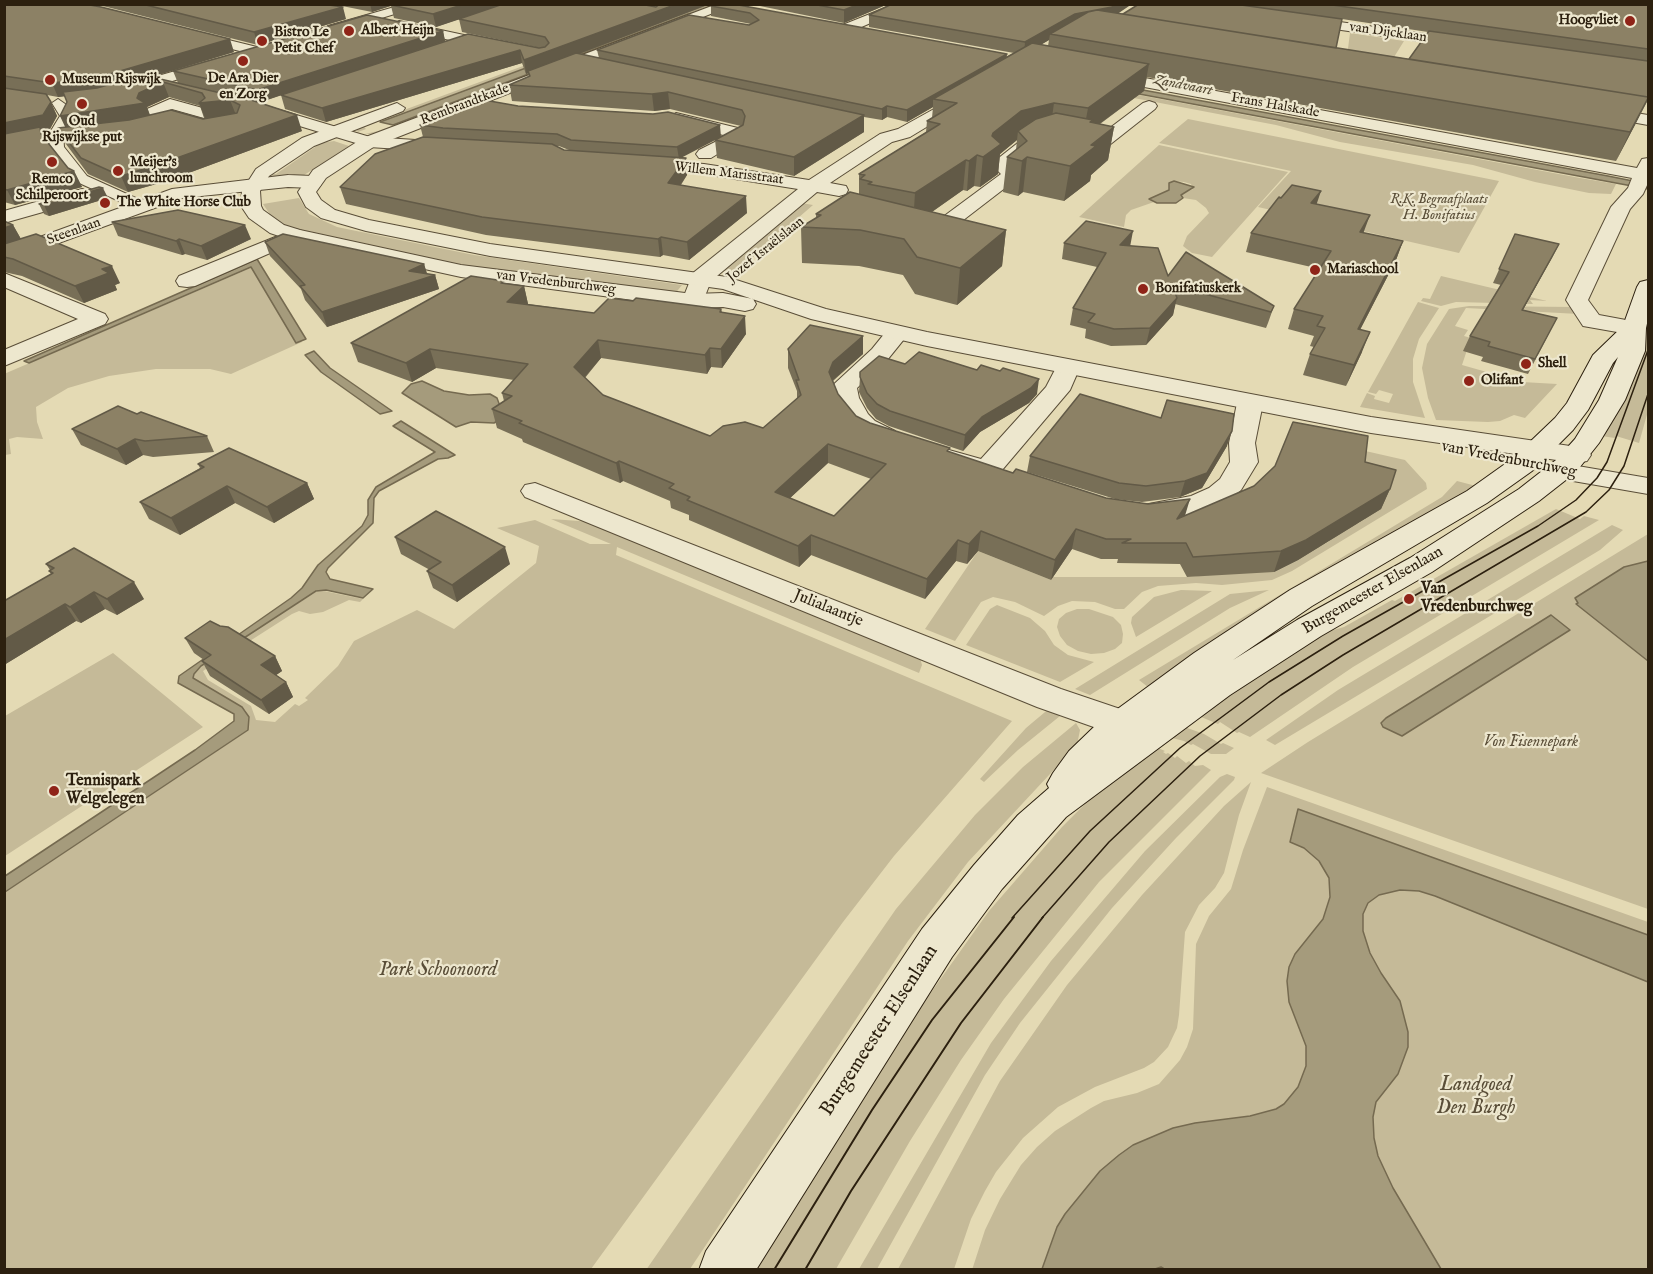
<!DOCTYPE html>
<html>
<head>
<meta charset="utf-8">
<style>
	body { margin:0 }
	#map { position:relative; width:1653px; height:1274px; overflow:hidden; background:#e4dab4; font-family:"IM FELL English",serif }
	canvas { display:block }
	.frame { position:absolute; inset:0; border:6px solid #2c200f; pointer-events:none }
</style>
</head>
<body>
<div id="map">
<canvas width="1653" height="1274"></canvas>
<div class="frame"></div>
</div>
<script>
const ctx = document.querySelector('canvas').getContext('2d');
ctx.lineJoin = 'round';
function fill(path, color) {
  ctx.fillStyle = color;
  ctx.fill(path, 'evenodd');
}
function toPath(rows) {
  const path = new Path2D();
  for (const r of rows) {
    path.moveTo(r[0], r[1]);
    for (let i = 2; i < r.length; i += 2) path.lineTo(r[i], r[i + 1]);
  }
  return path;
}
function stroke(path, color, width, dash) {
  ctx.strokeStyle = color;
  ctx.lineWidth = width;
  ctx.lineCap = dash ? 'butt' : 'round';
  ctx.setLineDash(dash || []);
  ctx.stroke(path);
}
function write(font, color, halo, rows, align = 'center') {
  ctx.font = font + ' "IM FELL English",serif';
  ctx.lineWidth = 4.5;
  ctx.setLineDash([]);
  ctx.textBaseline = 'middle';
  ctx.strokeStyle = halo;
  ctx.fillStyle = color;
  for (const [text, x, y, turn = 0] of rows) {
    ctx.save();
    ctx.translate(x, y);
    ctx.rotate((+turn || 0) * Math.PI / 180);
    ctx.textAlign = isNaN(turn) ? turn : align;
    if (halo) ctx.strokeText(text, 0, 0);
    ctx.fillText(text, 0, 0);
    ctx.restore();
  }
}
fill(toPath([
	[688,5,696,5,364,127,366,129,358,132,356,130,358,127],
	[699,13,373,134,365,134,378,131,688,14],
	[1350,33,1404,41,1386,70,1346,64],
	[1043,77,1580,178,1616,184,1611,194,1589,193,1535,182,1473,165,1340,142,1276,125,1039,80],
	[1188,119,1499,181,1459,253,1258,207,1291,171,1159,143],
	[334,141,349,146,298,179,268,179,271,174,276,174,321,143],
	[1159,145,1288,172,1212,257,1192,253,1183,246,1187,236,1209,213,1206,208,1196,200,1183,198,1181,195,1193,189,1191,184,1184,182,1174,181,1169,183,1170,190,1149,199,1154,202,1131,210,1126,215,1124,227,1079,217],
	[299,198,309,214,337,227,474,255,682,285,674,295,486,271,298,231,273,219,263,204],
	[801,203,813,205,737,271,725,271,723,268],
	[260,264,302,342,231,374,210,369,156,369,109,376,68,388,36,407,37,422,43,439,17,437,9,439,11,454,5,455,4,374],
	[1441,276,1547,301,1530,300,1533,304,1456,302,1441,306,1421,301,1423,298,1430,299],
	[1418,302,1439,308,1419,339,1413,359,1413,382,1425,418,1360,407,1367,393,1375,396,1374,399,1389,403,1393,394,1379,390,1376,394,1368,392],
	[1469,306,1575,307,1579,314,1466,308,1455,326,1468,330,1464,336,1471,338,1462,365,1522,382,1557,384,1525,418,1514,415,1500,421,1488,422,1436,420,1428,398,1422,368,1427,344,1449,309],
	[1648,324,1648,411,1639,443,1616,436,1615,438,1601,436,1636,359],
	[1361,450,1405,460,1426,483,1427,489,1292,571,1272,580,1222,585,1196,583,1158,586,1142,592,1124,609,1115,609,1095,602,1072,601,1058,606,1044,616,1015,602,993,597,981,602,955,641,925,629,978,551,1051,580,1053,577,1189,577,1268,569,1272,572,1315,544,1319,547,1328,542,1353,522,1357,524,1365,519,1364,463],
	[1457,481,1476,486,1153,691,1139,680,1442,497],
	[1556,509,1580,519,1584,516,1599,520,1353,667,1250,737,1239,732,1237,733,1220,722,1218,724,1194,714,1326,632,1344,627,1392,600,1395,601],
	[551,519,593,522,920,658,922,665,919,673,617,547,616,555,1012,721,894,856,843,922,591,1269,5,1270,5,892,248,730,246,711,242,707,193,678,194,674,209,660,319,590,363,599,360,602,349,600,323,612,310,614,299,611,292,614,203,671,208,680,251,706,256,720,275,722,295,704,299,706,308,700,305,698,338,666,354,641,417,610,454,629,536,563,539,546,497,528,535,520,590,544,611,544],
	[1612,525,1623,530,1600,550,1275,745,1266,740,1338,690],
	[1648,534,1648,909,1261,773,1308,742],
	[1181,590,1212,591,1136,637,1131,623,1132,617,1154,597],
	[1269,590,1230,608,1090,695,1075,689,1230,594],
	[997,605,1030,618,1045,631,1054,645,1068,655,1094,662,1060,682,966,645,990,609],
	[1077,609,1089,609,1113,617,1121,625,1123,634,1122,643,1115,649,1104,653,1091,654,1078,651,1067,645,1060,636,1057,627,1059,619,1066,613],
	[113,653,203,727,5,856,5,716],
	[1051,707,1060,716,1018,750,984,782,980,779,1026,728],
	[1076,723,1080,730,1077,745,968,862,908,941,690,1269,646,1270,896,909,975,815,1023,767],
	[1179,725,1204,734,1221,744,1223,743,1234,748,1226,754,1211,754,1193,744,1191,745,1184,741,1168,737],
	[1151,745,1165,751,1163,752,1166,754,1168,753,1175,758,1177,756,1186,763,1189,761,1195,766,1203,765,1211,770,1099,882,1004,999,961,1060,910,1141,836,1269,756,1270,922,1005,989,911,1062,827,1093,796],
	[1227,774,1235,777,1234,780,1176,838,1112,908,1020,1023,985,1075,877,1269,859,1269,991,1043,1051,961,1145,851,1220,777],
	[1251,782,1239,815,1224,873,1215,888,1199,905,1185,932,1179,1015,1177,1028,1168,1047,1154,1062,1144,1068,1095,1087,1058,1107,1023,1138,996,1172,985,1191,971,1219,954,1269,898,1269,1000,1081,1067,985,1142,895,1224,806],
	[1267,787,1648,922,1648,935,1297,809,1435,896,1648,982,1648,1269,972,1270,985,1230,1000,1199,1021,1165,1037,1147,1055,1131,1091,1108,1104,1101,1137,1093,1159,1084,1180,1060,1187,1047,1193,1029,1196,944,1209,916,1231,889,1243,850]
]), '#c5ba98');
const water = toPath([
	[696,5,712,5,705,9,1608,176,1648,184,1648,189,700,12,688,14,393,125,380,122,696,5],
	[1174,181,1194,187,1181,195,1183,198,1176,203,1157,203,1149,199,1169,190,1169,183,1174,181],
	[257,259,306,339,296,343,251,267,29,363,24,361,257,259],
	[314,351,330,368,392,411,380,414,321,372,305,355,314,351],
	[422,381,444,391,469,395,490,394,497,398,504,417,494,423,471,422,456,427,402,393,411,384,422,381],
	[401,421,455,455,448,458,438,459,379,491,374,498,373,523,328,568,326,572,330,579,373,589,363,598,326,590,316,591,201,666,194,674,193,678,242,707,249,717,248,730,5,892,5,876,195,750,234,721,234,714,178,683,179,676,291,598,302,588,318,565,362,526,368,515,368,500,376,487,435,452,393,426,401,421],
	[1648,561,1648,661,1576,604,1578,603,1575,598,1624,567,1648,561],
	[1551,615,1570,630,1402,736,1383,727,1381,723,1386,718,1551,615],
	[1298,809,1648,935,1648,982,1435,896,1419,891,1400,890,1379,895,1368,903,1363,914,1363,931,1370,953,1381,973,1400,1001,1408,1032,1408,1047,1398,1074,1376,1102,1373,1117,1374,1138,1378,1156,1393,1188,1441,1269,1166,1270,1161,1267,1152,1270,1042,1269,1057,1227,1065,1214,1100,1171,1119,1155,1133,1145,1173,1128,1195,1123,1250,1116,1276,1109,1284,1104,1298,1087,1306,1066,1306,1046,1289,1002,1287,981,1289,967,1295,954,1323,919,1330,897,1329,878,1319,861,1304,848,1290,842,1298,809]
]);
fill(water, '#a59b7c');
stroke(water, '#756a50', 1.5);
const pedestrian = toPath([
	[58,99,68,106,72,116,63,134,64,147,87,176,149,204,151,207,149,210,139,210,77,182,50,147,49,134,60,116,52,103,58,99]
]);
const minor = toPath([
	[405,4,427,4,333,33,326,29,328,26,405,4],
	[895,4,914,4,850,32,845,33,838,29,840,26,895,4],
	[1297,16,1468,40,1475,44,1468,48,1292,23,1290,20,1292,17,1297,16],
	[399,21,501,43,508,47,501,51,394,28,392,25,399,21],
	[188,30,261,48,263,51,256,55,183,37,181,34,183,31,188,30],
	[217,59,224,63,222,66,149,88,141,83,144,80,217,59],
	[1101,70,1637,168,1642,159,1648,158,1648,183,1643,194,1630,209,1588,300,1599,315,1642,323,1646,328,1642,333,1634,335,1583,326,1566,300,1611,207,1628,188,1632,178,1096,78,1093,75,1096,72,1101,70],
	[970,89,976,91,978,94,976,97,910,137,892,142,830,183,846,186,848,190,846,194,839,196,817,192,711,281,701,306,693,308,685,306,682,301,693,273,798,189,704,174,642,169,636,168,633,164,636,160,642,159,704,164,809,180,880,134,898,129,970,89],
	[170,99,235,117,244,114,252,119,250,122,236,127,172,109,168,111,209,121,211,125,203,130,147,115,145,112,147,109,170,99],
	[1149,101,1155,103,1157,106,1155,109,1103,150,1097,151,1051,144,1031,150,1011,164,1021,174,1018,178,940,238,916,240,909,238,906,234,909,230,928,228,1001,174,991,164,1019,142,1051,134,1094,140,1143,103,1149,101],
	[256,103,370,137,446,142,452,143,455,147,452,151,446,152,369,147,250,111,248,108,250,105,256,103],
	[1593,106,1648,115,1648,125,1587,114,1585,111,1593,106],
	[676,113,742,129,745,137,711,158,699,158,696,154,699,150,727,136,670,121,668,118,676,113],
	[288,175,313,176,320,178,322,182,320,186,313,188,288,187,182,198,4,263,4,250,172,189,288,175],
	[82,189,89,191,91,195,89,199,4,223,4,211,82,189],
	[295,229,302,231,305,235,302,239,195,286,187,287,179,286,176,281,179,276,295,229],
	[4,273,105,314,108,319,105,324,4,366,4,350,78,319,4,287,4,273],
	[897,326,905,328,909,333,888,359,857,388,859,398,868,414,875,421,895,431,899,437,895,443,886,445,857,433,848,424,833,398,832,386,872,349,889,328,897,326],
	[1068,360,1077,362,1080,367,1070,390,997,476,987,478,939,464,935,458,939,452,949,450,981,459,1046,387,1059,362,1068,360],
	[1250,395,1259,398,1263,403,1255,443,1258,462,1241,490,1229,500,1210,509,1170,519,1143,522,1133,519,1128,513,1133,507,1191,496,1209,488,1220,479,1230,462,1229,443,1237,403,1241,398,1250,395],
	[1560,463,1648,478,1648,494,1550,477,1546,471,1550,465,1560,463],
	[535,483,1061,689,1135,714,1140,724,1135,734,1122,737,1037,707,525,497,521,491,525,485,535,483]
]);
const tertiary = toPath([
	[717,4,736,4,375,146,326,178,316,192,321,200,335,210,369,220,490,244,727,277,826,309,927,332,1371,417,1577,447,1587,449,1591,455,1587,461,1577,463,1371,433,927,346,811,319,723,289,490,256,366,231,321,218,306,207,298,192,313,170,363,138,717,4],
	[397,103,405,108,403,111,314,146,269,176,260,191,261,206,263,210,284,225,300,230,461,265,693,294,723,293,753,299,756,304,753,309,745,311,723,307,693,308,461,277,288,239,270,233,249,218,241,206,242,191,256,169,302,138,397,103]
]);
const secondary = toPath([
	[1648,280,1648,319,1646,328,1645,351,1625,400,1599,443,1576,472,1539,501,1432,572,1321,636,1230,695,1066,817,1002,889,952,957,756,1270,699,1270,706,1251,922,929,974,865,1018,815,1049,788,1047,784,1053,773,1069,751,1097,724,1194,653,1290,590,1467,491,1512,459,1555,418,1567,403,1593,355,1623,326,1637,287,1640,282,1648,280],
	[1618,357,1599,400,1575,439,1556,460,1519,489,1410,558,1297,620,1233,660,1312,606,1487,503,1532,471,1573,430,1588,410,1613,363,1618,357]
]);
stroke(pedestrian, '#5a4e38', 2);
stroke(minor, '#5a4e38', 2);
stroke(tertiary, '#5a4e38', 2);
stroke(secondary, '#2c200f', 2);
fill(pedestrian, '#ede7ce');
fill(minor, '#ede7ce');
fill(tertiary, '#ede7ce');
fill(secondary, '#ede7ce');
stroke(toPath([
	[1012,918,1090,831,1180,748,1269,682,1343,636,1538,526,1576,500,1597,478,1607,462,1648,350],
	[1042,918,1109,842,1200,756,1281,695,1343,655,1586,512,1609,490,1624,466,1648,394]
]), '#2c200f', 1.5);
stroke(toPath([
	[774,1270,872,1110,932,1020,1014,917],
	[805,1270,851,1191,961,1023,1043,917]
]), '#2c200f', 2);
fill(toPath([
	[4,4,234,52,152,77,251,100,302,131,167,181,128,192,88,174,66,144,58,128,65,127,67,102,65,96,58,97,47,95,57,116,50,129,42,131,47,141,68,168,74,171,82,187,15,205,4,202],
	[169,97,200,106,204,118,150,115,147,107],
	[93,4,322,4,346,19,258,45,107,7],
	[332,4,640,4,656,7,657,7,645,4,710,4,580,54,599,58,597,50,749,25,751,24,711,16,711,6,1006,57,1014,53,869,27,869,15,1118,13,1123,14,1237,4,1648,4,1648,100,1616,161,1147,77,1144,91,1100,124,1114,127,1108,160,1091,175,1090,181,1064,201,1023,192,1018,196,1003,192,1007,157,1016,150,1017,140,1000,154,998,174,980,187,974,186,967,191,963,190,932,212,1006,230,1002,266,957,305,915,294,903,275,859,266,802,263,801,227,816,218,816,214,859,195,859,174,926,132,927,121,932,118,933,107,907,122,887,117,882,120,864,117,864,132,794,176,717,158,715,140,741,126,670,109,654,111,512,101,509,85,529,77,528,73,526,74,522,63,326,122,285,109,281,95,261,102,178,83,173,71,443,31,445,41,540,48,462,32,459,19,436,27,394,18,391,6,372,12],
	[1342,19,1428,32,1409,59,1336,48],
	[1049,40,1048,46,1040,45],
	[750,4,888,4,844,23],
	[518,106,653,114,668,112,681,158,687,175,681,185,747,213,689,260,663,255,660,257,486,235,346,204,340,187,430,138,423,137,420,125],
	[555,146,559,146,569,150,564,150],
	[108,198,49,216,44,214,39,204],
	[1317,204,1364,233,1403,241,1396,260,1360,330,1362,352,1346,386,1303,375,1310,354,1314,347,1310,346,1314,336,1288,329,1294,309,1320,269,1246,252,1251,233],
	[4,221,13,225,21,239,120,283,115,285,117,290,84,303,22,276,4,272],
	[112,222,251,239,207,260,185,254,182,255,118,236],
	[1515,234,1559,244,1523,310,1557,318,1528,374,1481,361,1483,357,1463,351,1470,336,1501,285,1493,283],
	[265,242,424,264,427,274,435,275,439,289,327,327,305,300,301,289,270,256],
	[1064,243,1130,246,1168,276,1274,306,1268,323,1266,328,1175,304,1173,315,1146,345,1111,346,1085,338,1086,329,1070,325,1073,308,1097,267,1062,259],
	[505,284,524,286,528,304,594,313,633,301,721,309,722,312,746,334,722,368,711,367,707,374,601,358,585,378,603,395,710,436,763,428,797,399,797,391,788,368,788,349,863,336,863,354,833,381,838,394,856,416,870,423,949,452,1013,473,1106,498,1184,516,1365,462,1390,489,1381,509,1298,560,1274,572,1187,577,1180,564,1117,563,1118,559,1101,559,1072,549,1051,580,978,551,967,564,956,561,925,599,811,555,799,567,689,520,689,515,671,508,670,501,623,481,620,483,523,442,522,439,497,428,492,409,504,401,502,393,514,380,436,368,412,382,358,362,351,343],
	[828,463,871,479,834,516,790,498],
	[905,364,1037,394,1029,403,980,432,963,451,889,426,876,419,867,408,859,392,860,377],
	[137,414,207,436,214,452,153,457,143,455,126,465,81,445,72,429],
	[1227,446,1202,488,1180,497,1142,502,1115,499,1027,472,1030,456],
	[198,464,307,483,314,499,274,523,235,503,180,535,149,519,140,502,200,468],
	[395,537,510,564,457,602,433,588,427,571,430,570,401,554],
	[46,564,144,599,117,615,105,609,81,623,76,621,4,665,4,601,51,574,49,571,50,570],
	[185,638,275,656,282,671,276,675,286,682,293,697,269,714,210,676,202,661,204,660,194,653]
]), '#786f57');
fill(toPath([
	[370,4,396,4,372,12],
	[465,4,506,4,436,27,433,14],
	[677,4,710,4,526,74,524,60],
	[859,4,888,4,844,23,844,10],
	[1116,4,1132,4,1110,19,1050,34,1049,40,1024,55,1025,42,1075,14],
	[343,7,346,19,258,45,254,32],
	[443,31,445,41,261,102,257,90],
	[230,39,234,52,102,92,58,97,52,83],
	[520,50,522,63,326,122,322,108],
	[1007,54,1006,65,933,99,933,107,907,122,907,110],
	[1149,64,1144,91,1091,130,1091,145,1114,127,1108,160,1091,175,1090,181,1064,201,1070,166,1083,136,1088,108],
	[163,82,169,97,147,107,151,119,67,131,60,116,137,98,139,93],
	[668,92,670,109,654,111,652,94],
	[1648,98,1635,125,1616,161,1630,132],
	[230,100,236,115,205,118,199,103],
	[51,102,57,116,50,129,42,131,47,142,4,139,4,123],
	[1054,103,1050,132,1018,131,1017,140,1000,154,998,174,980,187,983,157,993,133,1021,111],
	[887,106,887,117,882,120,882,109],
	[297,115,302,131,167,181,128,192,121,176],
	[864,115,864,132,794,176,794,157],
	[720,125,721,137,679,159,677,147],
	[977,155,974,186,967,191,969,161],
	[1027,157,1023,192,1018,196,1022,161],
	[686,158,687,175,670,200,668,183],
	[966,160,963,190,913,225,915,193],
	[74,171,82,187,15,205,7,190],
	[103,188,108,198,49,216,44,205],
	[1321,191,1315,209,1311,203],
	[746,196,747,213,689,260,687,242],
	[1370,215,1363,234,1360,232],
	[13,225,22,241,4,248,4,228],
	[245,225,251,239,207,260,201,246],
	[1006,230,1002,266,957,305,960,268],
	[1133,231,1130,247,1120,245],
	[661,237,663,255,660,257,658,239],
	[179,239,185,254,182,255,176,241],
	[1403,241,1396,260,1350,349,1358,329],
	[1559,244,1552,258,1515,324,1522,310],
	[424,264,428,277,435,275,439,289,327,327,322,312],
	[112,266,120,283,115,285,117,290,84,303,75,286,102,269],
	[524,286,528,304,507,302],
	[1177,298,1173,315,1146,345,1150,328],
	[745,316,746,334,722,368,721,349],
	[1370,332,1362,352,1346,386,1354,365],
	[863,336,863,354,832,381,829,372,833,362],
	[598,340,601,358,577,386,574,367],
	[710,348,711,367,707,374,705,355],
	[430,349,436,368,412,382,406,363],
	[1039,379,1037,394,1029,403,980,432,963,451,965,435,982,417],
	[1232,431,1227,446,1202,488,1180,497,1185,481],
	[135,439,143,455,126,465,117,449],
	[828,444,828,463,775,512,775,492],
	[619,461,623,481,620,483,616,463],
	[307,483,314,499,274,523,267,507],
	[227,486,235,503,180,535,171,518],
	[1390,489,1381,509,1298,560,1274,572,1281,551],
	[1190,499,1184,519,1177,519],
	[1076,529,1072,549,1051,580,1055,560],
	[981,531,978,551,967,564,969,544],
	[811,535,811,555,799,567,798,546],
	[958,540,956,561,925,599,927,579],
	[505,547,510,564,457,602,452,585],
	[134,582,144,599,117,615,107,599],
	[94,592,105,609,81,623,70,607],
	[65,604,76,621,4,665,4,640],
	[275,656,282,671,269,680,261,665],
	[286,682,293,697,269,714,261,700]
]), '#625a47');
const building = toPath([
	[4,4,84,4,101,7,230,39,96,78,52,83,4,76,4,4],
	[142,4,322,4,343,7,254,32,142,4],
	[394,4,465,4,433,14,391,5,394,4],
	[503,4,640,4,656,7,660,4,677,4,524,60,520,50,322,108,281,95,468,34,539,48,545,47,549,43,545,37,459,19,503,4],
	[715,4,733,4,1007,54,907,110,887,106,882,109,597,50,689,15,749,25,759,20,750,13,711,6,715,4],
	[812,4,859,4,844,10,812,4],
	[892,4,1116,4,1112,7,1075,14,1025,42,869,15,892,4],
	[1139,4,1234,4,1342,19,1336,48,1123,14,1139,4],
	[1325,4,1648,5,1648,49,1325,4],
	[1097,10,1648,97,1648,98,1630,132,1050,34,1088,12,1097,10],
	[367,15,443,31,257,90,173,71,367,15],
	[1429,31,1648,61,1648,97,1409,59,1429,31],
	[1032,43,1149,64,1088,108,1054,103,1021,111,993,133,992,136,1001,144,983,157,977,155,969,161,966,160,915,193,868,184,872,182,860,179,865,175,859,174,940,124,927,121,957,103,933,99,1032,43],
	[576,53,864,115,794,157,715,140,743,125,745,116,742,110,668,92,652,94,509,85,530,76,528,71,576,53],
	[143,75,251,100,297,115,160,164,121,176,81,158,58,128,129,120,171,110,203,119,237,113,240,105,230,100,199,103,205,98,202,93,163,82,139,93,137,98,145,103,60,116,67,102,63,92,97,88,143,75],
	[4,88,46,94,51,102,43,115,4,123,4,88],
	[484,100,518,106,653,114,668,112,720,125,677,147,571,140,557,134,443,128,420,125,484,100],
	[1056,113,1093,120,1090,122,1114,127,1091,145,1096,146,1070,166,1027,157,1022,161,1007,157,1027,141,1018,131,1036,119,1056,113],
	[40,127,41,134,68,168,74,171,7,190,4,189,4,134,40,127],
	[423,137,552,144,564,150,686,158,668,183,746,196,687,242,661,237,658,239,482,217,340,187,375,154,423,137],
	[1292,185,1321,191,1311,203,1370,215,1360,232,1403,241,1358,329,1370,332,1354,365,1310,354,1325,328,1317,326,1323,316,1294,309,1331,251,1251,233,1279,197,1281,198,1292,185],
	[99,187,103,188,44,205,39,204,99,187],
	[850,192,1006,230,960,268,917,257,904,239,860,230,801,227,821,215,816,214,850,192],
	[178,210,245,225,201,246,179,239,176,241,112,222,178,210],
	[4,221,13,225,4,228,4,221],
	[1086,221,1133,231,1120,245,1158,248,1168,276,1186,252,1274,306,1271,312,1172,285,1177,298,1150,328,1114,329,1088,322,1095,314,1073,308,1106,253,1064,243,1086,221],
	[36,234,112,266,102,269,109,273,75,286,13,259,4,257,4,244,36,234],
	[283,234,424,264,409,271,435,275,322,312,300,286,305,285,265,242,283,234],
	[1515,234,1559,244,1522,310,1557,318,1535,359,1488,346,1490,342,1470,336,1509,272,1499,269,1515,234],
	[471,276,504,281,501,283,524,286,507,302,594,313,609,298,633,301,636,298,721,309,720,312,745,316,721,349,710,348,705,355,598,340,574,367,603,395,710,436,723,426,745,422,763,428,801,395,796,380,799,380,788,349,810,325,863,336,833,362,829,372,838,394,856,416,870,423,950,448,947,451,1013,473,1016,469,1106,498,1148,504,1190,499,1177,519,1254,486,1275,466,1293,422,1368,436,1365,462,1396,470,1390,489,1306,540,1281,551,1193,557,1186,543,1122,543,1131,539,1106,539,1076,529,1055,560,981,531,969,544,958,540,927,579,811,535,798,546,687,500,690,497,669,488,674,484,619,461,616,463,519,423,522,421,492,409,512,396,502,393,528,364,430,349,406,363,351,343,471,276],
	[828,444,886,464,834,516,775,492,828,444],
	[919,352,977,370,981,365,1000,371,1003,368,1039,379,1031,388,982,417,965,435,890,411,877,404,867,393,860,377,860,372,879,356,905,364,919,352],
	[1080,394,1161,418,1167,400,1234,414,1232,431,1207,473,1185,481,1146,486,1119,483,1030,456,1080,394],
	[118,406,137,414,141,412,207,436,145,441,135,439,117,449,72,429,118,406],
	[229,448,307,483,267,507,227,486,171,518,140,502,204,467,198,464,229,448],
	[436,511,505,547,452,585,427,571,441,562,395,537,436,511],
	[74,548,134,582,107,599,94,592,70,607,65,604,4,640,4,601,53,573,49,571,54,568,46,564,74,548],
	[210,621,220,626,228,627,275,656,261,665,286,682,261,700,202,661,211,655,185,638,210,621]
]);
fill(building, '#8c8165');
stroke(building, '#625a47', 1.5);
for (const [x, y, r, color] of [
	[1630,21,6,"#8f2418"],
	[349,31,6,"#8f2418"],
	[262,41,6,"#8f2418"],
	[243,61,6,"#8f2418"],
	[50,80,6,"#8f2418"],
	[82,104,6,"#8f2418"],
	[52,162,6,"#8f2418"],
	[118,171,6,"#8f2418"],
	[105,203,6,"#8f2418"],
	[1315,270,6,"#8f2418"],
	[1143,289,6,"#8f2418"],
	[1526,364,6,"#8f2418"],
	[1469,381,6,"#8f2418"],
	[1409,599,6,"#8f2418"],
	[54,791,6,"#8f2418"]
]) {
  const dot = new Path2D();
  dot.arc(x, y, r, 0, 2 * Math.PI);
  ctx.fillStyle = color;
  ctx.fill(dot);
  stroke(dot, '#ede7ce', 2);
}
write('bold 14px', '#2c200f', '#ede7ce', [
	["Hoogvliet",1618,21,"right"],
	["Albert Heijn",361,31],
	["Bistro Le",274,33],
	["Petit Chef",274,49],
	["De Ara Dier",243,79,"center"],
	["en Zorg",243,95,"center"],
	["Museum Rijswijk",62,80],
	["Oud",82,122,"center"],
	["Rijswijkse put",82,138,"center"],
	["Meijer's",130,163],
	["lunchroom",130,179],
	["Remco",52,180,"center"],
	["Schilperoort",52,196,"center"],
	["The White Horse Club",117,203],
	["Mariaschool",1327,270],
	["Bonifatiuskerk",1155,289],
	["Shell",1538,364],
	["Olifant",1481,381]
], 'left');
write('14px', '#2c200f', '#ede7ce', [
	["van Dijcklaan",1388,33,8],
	["Rembrandtkade",465,105,-21],
	["Frans Halskade",1275,106,10],
	["Willem Marisstraat",729,174,7],
	["Steenlaan",74,232,-20],
	["Jozef Israëlslaan",766,250,-39],
	["van Vredenburchweg",556,283,7]
]);
write('italic 14px', '#5a4e38', '#ede7ce', [
	["R.K. Begraafplaats",1439,200],
	["H. Bonifatius",1439,216]
]);
write('italic 15px', '#564b35', '#ede7ce', [
	["Zandvaart",1183,86,11]
]);
write('16px', '#2c200f', '#ede7ce', [
	["van Vredenburchweg",1509,460,11],
	["Burgemeester Elsenlaan",1373,591,-30],
	["Julialaantje",828,609,22]
]);
write('bold 16px', '#2c200f', '#ede7ce', [
	["Van",1421,590],
	["Vredenburchweg",1421,608],
	["Tennispark",66,782],
	["Welgelegen",66,800]
], 'left');
write('italic 16px', '#5a4e38', '#ede7ce', [
	["Von Fisennepark",1531,743]
]);
write('italic 20px', '#5a4e38', '#ede7ce', [
	["Park Schoonoord",438,971],
	["Landgoed",1476,1086],
	["Den Burgh",1476,1109]
]);
write('20px', '#2c200f', '#ede7ce', [
	["Burgemeester Elsenlaan",880,1031,-57]
]);
</script>
</body>
</html>
